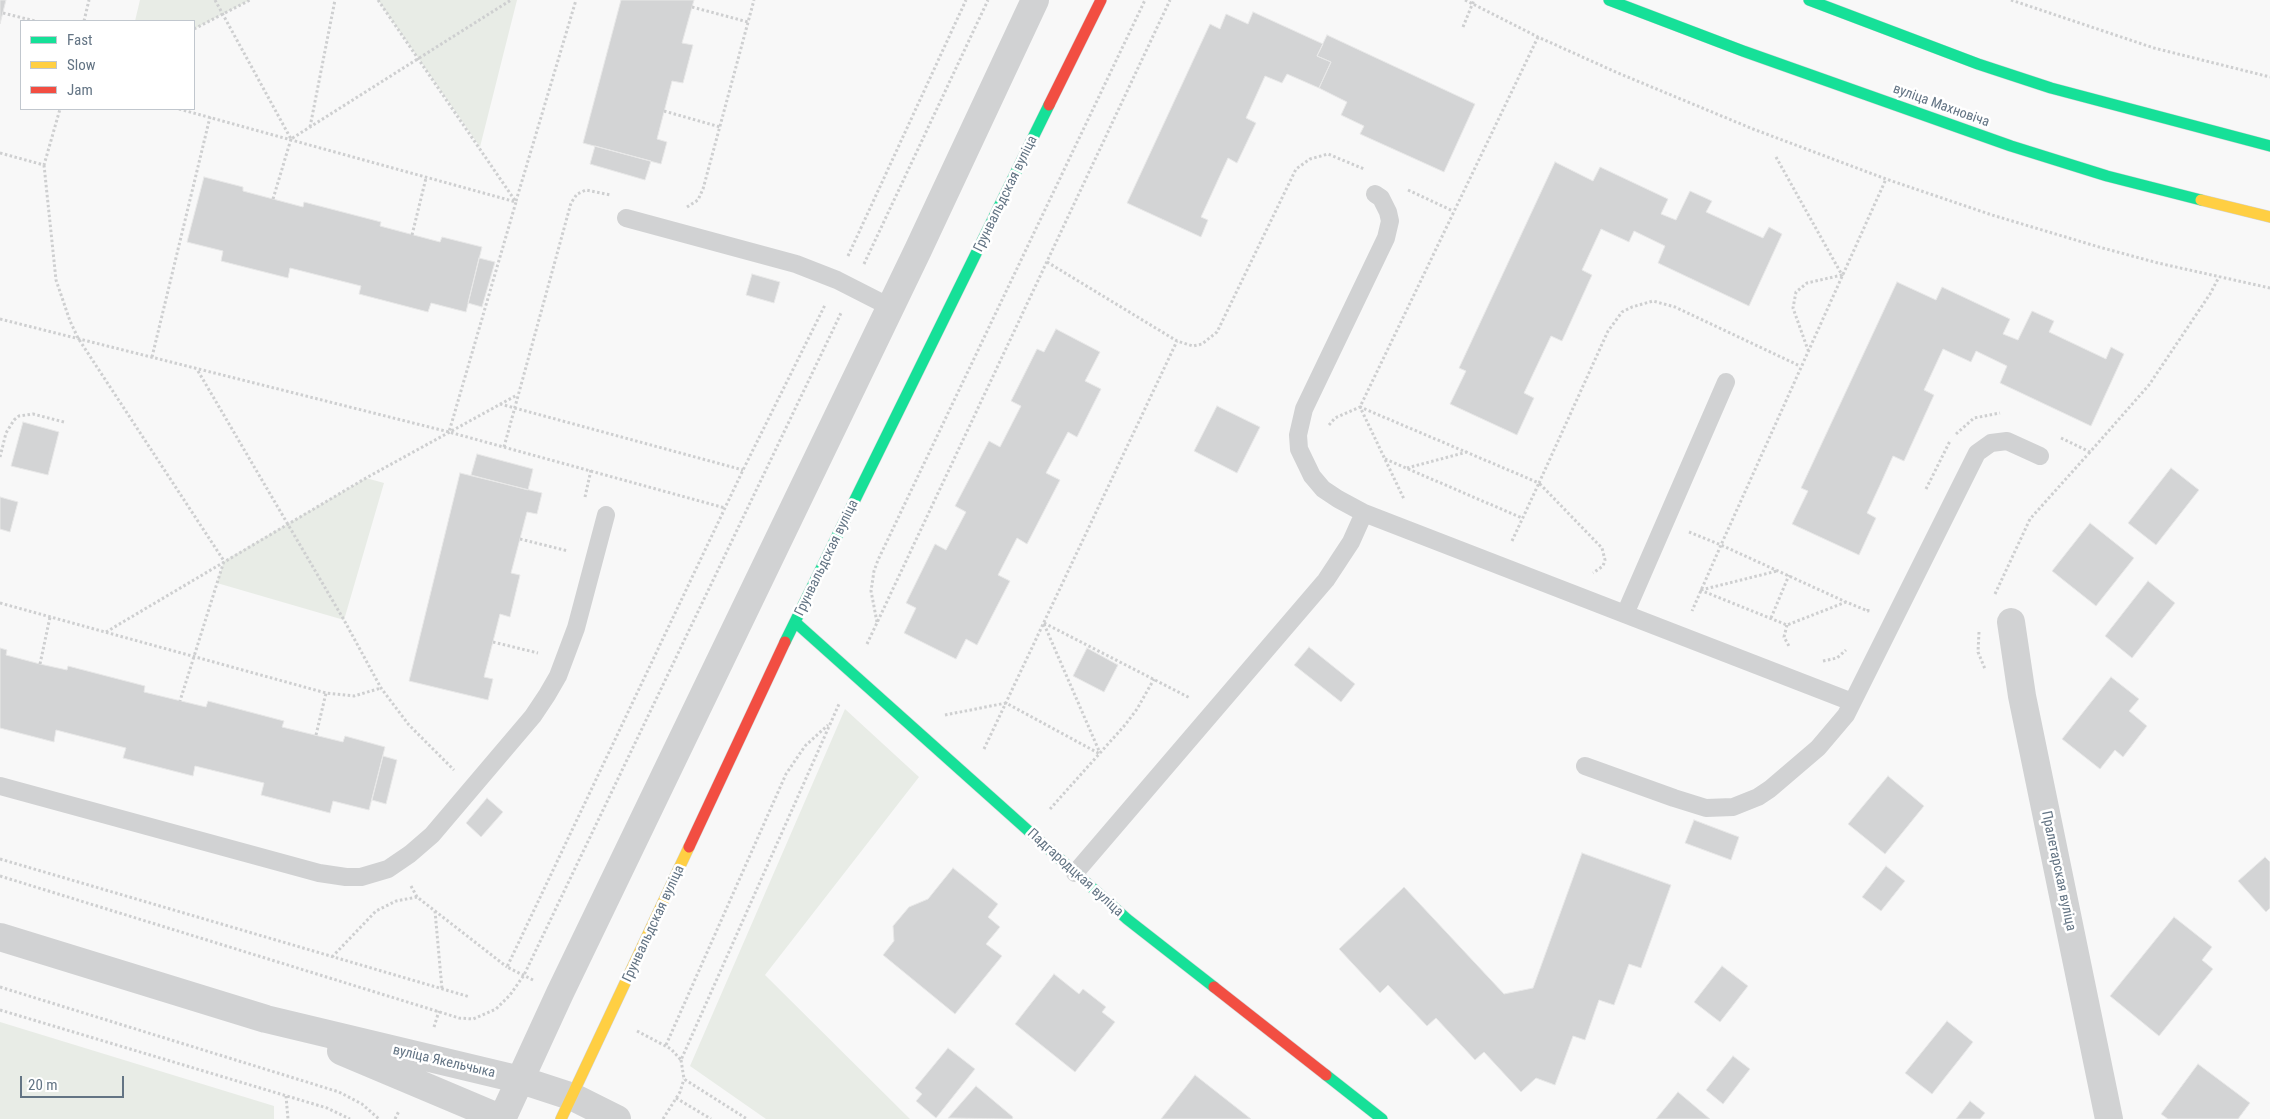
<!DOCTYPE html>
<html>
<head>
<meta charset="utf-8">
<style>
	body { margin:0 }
	#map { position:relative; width:2270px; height:1119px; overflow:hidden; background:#f8f8f8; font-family:"Roboto Condensed",sans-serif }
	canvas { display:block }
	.legend { position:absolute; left:20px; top:20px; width:175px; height:90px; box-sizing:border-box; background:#fff; border:1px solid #c1c7ce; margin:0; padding:6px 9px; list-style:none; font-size:15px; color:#637484 }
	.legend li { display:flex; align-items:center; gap:10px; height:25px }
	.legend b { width:25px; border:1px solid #c1c7ce }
	.scale { position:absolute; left:20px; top:1076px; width:104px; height:22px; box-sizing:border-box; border:2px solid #637484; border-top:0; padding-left:6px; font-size:15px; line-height:18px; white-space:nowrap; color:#637484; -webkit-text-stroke:4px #fff; paint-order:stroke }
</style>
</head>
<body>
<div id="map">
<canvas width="2270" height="1119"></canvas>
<ul class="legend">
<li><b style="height:6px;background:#16e098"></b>Fast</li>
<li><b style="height:6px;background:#ffcf43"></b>Slow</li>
<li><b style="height:6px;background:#f24e42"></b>Jam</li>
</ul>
<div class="scale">20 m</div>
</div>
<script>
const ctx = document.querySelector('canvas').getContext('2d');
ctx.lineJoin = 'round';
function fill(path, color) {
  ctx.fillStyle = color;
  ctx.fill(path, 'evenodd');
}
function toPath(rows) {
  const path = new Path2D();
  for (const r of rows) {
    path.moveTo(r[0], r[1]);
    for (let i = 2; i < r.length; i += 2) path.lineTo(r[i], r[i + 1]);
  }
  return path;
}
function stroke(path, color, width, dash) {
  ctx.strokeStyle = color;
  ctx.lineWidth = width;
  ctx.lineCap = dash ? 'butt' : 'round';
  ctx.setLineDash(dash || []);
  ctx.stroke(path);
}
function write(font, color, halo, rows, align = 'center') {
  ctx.font = font + ' "Roboto Condensed",sans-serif';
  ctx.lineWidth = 5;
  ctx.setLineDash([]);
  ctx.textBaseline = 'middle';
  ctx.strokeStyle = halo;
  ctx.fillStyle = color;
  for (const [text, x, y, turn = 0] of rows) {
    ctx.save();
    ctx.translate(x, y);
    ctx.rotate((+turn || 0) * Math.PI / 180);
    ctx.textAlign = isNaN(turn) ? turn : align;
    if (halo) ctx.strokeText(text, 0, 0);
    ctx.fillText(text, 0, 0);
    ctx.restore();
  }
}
fill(toPath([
	[140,0,250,0,194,29,194,21,135,21],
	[378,0,517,0,480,147,419,59],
	[366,478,384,483,344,620,217,583,224,561],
	[845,709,919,777,765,975,910,1119,766,1119,690,1066],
	[0,1022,274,1106,274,1119,0,1119]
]), '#e8ece6');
const building = toPath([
	[0,0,6,0,0,24,0,0],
	[621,0,694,0,682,43,693,45,683,83,672,81,657,139,667,142,661,164,583,143,621,0],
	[1253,12,1323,44,1317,56,1331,62,1319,88,1287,74,1282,83,1265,76,1246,118,1256,123,1237,163,1228,158,1201,217,1208,220,1201,237,1127,203,1210,24,1220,29,1226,14,1248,24,1253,12],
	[1327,35,1475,104,1444,172,1360,134,1364,126,1341,115,1347,102,1319,88,1331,62,1317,56,1327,35],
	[595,146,651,161,645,180,590,164,595,146],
	[1555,162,1593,181,1600,167,1668,199,1661,214,1676,220,1690,191,1712,201,1706,212,1763,238,1769,227,1782,234,1749,306,1658,263,1665,246,1634,231,1629,242,1601,229,1582,270,1592,275,1562,341,1551,336,1524,393,1534,398,1517,435,1450,404,1466,371,1459,368,1555,162],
	[204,177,243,187,243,191,303,207,304,202,381,222,380,226,440,242,442,237,482,247,466,312,431,303,428,312,359,294,361,286,290,268,288,278,221,261,223,251,187,242,204,177],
	[479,258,495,262,482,307,468,303,479,258],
	[752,274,780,282,774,303,746,295,752,274],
	[1897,282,1936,300,1942,287,2010,319,2003,334,2018,340,2032,311,2054,321,2049,332,2106,359,2111,347,2124,354,2091,426,2000,383,2007,366,1976,351,1971,362,1943,349,1924,390,1934,395,1904,461,1893,456,1880,485,1867,513,1876,518,1859,555,1792,524,1808,491,1801,488,1897,282],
	[1056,329,1100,352,1085,381,1101,389,1077,437,1068,432,1046,473,1060,480,1027,544,1017,538,998,575,1010,581,977,645,966,639,956,659,904,633,916,608,906,603,935,544,946,550,966,512,955,506,989,441,1000,447,1021,406,1011,401,1037,349,1044,352,1056,329],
	[1217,406,1260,427,1237,473,1194,451,1217,406],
	[23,422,59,432,48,475,11,466,23,422],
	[477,454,533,469,528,490,471,475,477,454],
	[2171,468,2199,490,2156,545,2128,523,2171,468],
	[460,473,542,493,537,514,527,512,511,573,520,575,510,617,500,614,484,677,493,679,488,700,409,681,460,473],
	[0,497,18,502,10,532,0,529,0,497],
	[2090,523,2134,558,2096,606,2052,571,2090,523],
	[2148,581,2175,603,2132,658,2105,636,2148,581],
	[1309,647,1355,684,1341,702,1294,665,1309,647],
	[0,648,7,650,6,655,40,664,67,670,68,666,145,686,144,692,206,707,208,701,284,721,282,727,343,742,345,736,385,747,369,810,333,801,330,813,261,795,264,783,195,766,193,776,123,758,126,748,56,730,54,742,0,728,0,648],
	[1087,648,1118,665,1104,692,1073,676,1087,648],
	[2111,677,2139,699,2129,711,2147,726,2123,757,2115,750,2100,769,2062,739,2111,677],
	[383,756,397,760,386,804,372,800,383,756],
	[1888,776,1924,806,1885,854,1848,824,1888,776],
	[487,798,503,812,481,837,466,823,487,798],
	[1694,820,1739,837,1731,860,1685,843,1694,820],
	[1582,853,1671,885,1641,968,1629,964,1614,1005,1599,1000,1585,1040,1573,1036,1555,1085,1536,1078,1521,1092,1484,1052,1475,1060,1436,1018,1427,1026,1388,985,1380,993,1339,949,1404,887,1504,994,1533,988,1582,853],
	[2265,857,2270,862,2270,908,2266,912,2238,881,2265,857],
	[1886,866,1905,881,1881,911,1862,897,1886,866],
	[953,868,998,904,988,917,1000,927,986,944,1002,956,955,1014,883,955,894,941,893,926,909,907,928,899,953,868],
	[2174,917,2212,947,2202,960,2213,969,2159,1036,2110,996,2174,917],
	[1722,966,1748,986,1720,1022,1694,1002,1722,966],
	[1054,974,1079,994,1083,989,1106,1007,1102,1012,1115,1022,1075,1072,1015,1024,1054,974],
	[1947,1021,1973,1042,1932,1094,1905,1073,1947,1021],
	[948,1048,975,1069,936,1118,916,1101,922,1094,915,1088,948,1048],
	[1733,1056,1750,1069,1723,1104,1706,1090,1733,1056],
	[2198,1064,2250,1103,2238,1119,2168,1119,2161,1114,2198,1064],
	[1195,1075,1251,1119,1161,1119,1195,1075],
	[976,1086,1013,1117,1012,1119,948,1118,976,1086],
	[1678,1092,1710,1119,1656,1119,1678,1092],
	[1970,1101,1985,1113,1980,1119,1956,1119,1970,1101]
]);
fill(building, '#d3d4d5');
stroke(building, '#e8e8e8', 1);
const fast = toPath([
	[1609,0,1743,51,2011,146,2107,176,2201,200],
	[1809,0,1978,64,2051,88,2270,146],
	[795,622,1127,919,1214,987],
	[785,642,1049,105],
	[1326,1075,1382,1119]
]);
const slow = toPath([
	[2201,200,2270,217],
	[561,1119,689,847]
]);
const jam = toPath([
	[1049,105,1101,0],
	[689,847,785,642],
	[1214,987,1326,1075]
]);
stroke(fast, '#d3d5d7', 12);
stroke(slow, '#d3d5d7', 12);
stroke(jam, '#d3d5d7', 12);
stroke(toPath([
	[215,0,291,139,511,0],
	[378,0,516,202],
	[1465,0,1538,37,1618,73,1753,129,1886,179,1992,215,2099,247,2158,263,2270,288],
	[2011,0,2154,48,2270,77],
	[692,7,748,22],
	[3,13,35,21],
	[84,21,89,0],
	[1463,27,1474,0],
	[194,29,250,0],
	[1538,37,1360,407,1539,483,1608,331,1622,312,1632,307,1653,301,1675,307,1800,366],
	[179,109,516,202,449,432],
	[664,111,720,127],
	[310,127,335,0],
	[0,153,44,165,60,109],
	[1776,157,1842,275,1807,283,1796,292,1793,308,1808,350],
	[44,165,56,280,70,321,78,338,224,561,180,701],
	[1408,190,1453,211],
	[273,199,291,139],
	[516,201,576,0],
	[687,207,698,200,703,189,754,0],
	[412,235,426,178],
	[848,256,966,0],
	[1047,262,1177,341,1193,346,1202,344,1217,332,1296,169,1310,159,1328,154,1364,169],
	[864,264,988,0],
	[0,319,449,432,725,508],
	[152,357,210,117],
	[198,371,344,620,381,688,409,725,454,770],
	[500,404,743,470],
	[1329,425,1335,418,1360,407,1404,499],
	[1956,434,1974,418,2000,413],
	[2061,438,2090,452,2149,385,2210,294,2219,277],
	[504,447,571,203,577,194,586,190,611,195],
	[0,457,6,433,14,420,19,416,33,414,64,422],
	[1385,459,1522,518],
	[1407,468,1467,452],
	[1926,489,1950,441],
	[585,497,591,470],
	[1689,532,1721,545,1692,611],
	[520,539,568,551],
	[1512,541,1539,483,1602,548,1605,560,1603,566,1593,573],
	[1700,590,1787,625,1846,602],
	[1701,590,1777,571],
	[1995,594,2030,519,2090,452],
	[0,603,326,693,354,696,381,688],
	[1868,609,1868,611,1846,602,1721,545,1886,179],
	[1771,618,1789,575],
	[877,622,871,591,874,571,878,560,1145,0],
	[1044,623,1190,698],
	[1044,624,1100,753],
	[1787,625,1784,637,1790,648],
	[106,632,366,478,517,395],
	[1979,632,1978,652,1985,669],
	[493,642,538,653],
	[867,644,1170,0],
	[1823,661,1837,658,1846,650],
	[40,664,50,617],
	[945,715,1006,703,1100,754],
	[316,735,326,693],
	[984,749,1177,341],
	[1050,809,1125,725,1137,709,1154,679],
	[0,859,470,997],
	[0,876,459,1018,473,1019,496,1009,510,995,524,975,841,313],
	[411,886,417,897,507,967],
	[435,911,442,989],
	[332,957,376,911,396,901,417,897],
	[533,980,507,967,743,470,825,305],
	[0,987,339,1092,362,1104,379,1119],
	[0,1010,327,1108,350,1119],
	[434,1027,439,1011],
	[637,1031,671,1049,681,1060,839,704],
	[666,1045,786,774,805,746,828,725],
	[681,1060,684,1079,747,1119],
	[286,1096,288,1119],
	[676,1098,711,1119],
	[395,1119,399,1111],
	[663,1119,680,1092,684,1079]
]), '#cecfd0', 3, [2.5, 2.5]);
stroke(toPath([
	[626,218,796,264,837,280,890,307],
	[1364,513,1852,702],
	[1625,614,1726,382],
	[1585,766,1674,798,1706,808,1733,807,1758,797,1770,789,1818,748,1846,715,1977,453,1991,443,2007,441,2040,456],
	[0,786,319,873,346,877,361,877,388,869,410,854,432,835,533,716,547,695,558,676,576,628,606,515],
	[1075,873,1326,580,1351,542,1364,513,1338,499,1323,489,1312,476,1299,449,1298,435,1304,409,1386,238,1390,221,1388,212,1381,198,1375,194]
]), '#d1d2d3', 18);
stroke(toPath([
	[2011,622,2022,696,2109,1119],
	[0,937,266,1019,521,1080,573,1097,617,1119],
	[341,1051,502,1119],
	[502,1119,560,993,918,250,1035,0]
]), '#d1d2d3', 28);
stroke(fast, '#16e098', 11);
stroke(slow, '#ffcf43', 11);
stroke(jam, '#f24e42', 11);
write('14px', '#637484', '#fff', [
	["вуліца Махновіча",1941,106,20],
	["Грунвальдская вуліца",1006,194,-64],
	["Грунвальдская вуліца",827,558,-64],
	["Пралетарская вуліца",2058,871,78],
	["Падгародцкая вуліца",1075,873,42],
	["Грунвальдская вуліца",654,924,-65],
	["вуліца Якельчыка",444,1062,13]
]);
</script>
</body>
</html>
